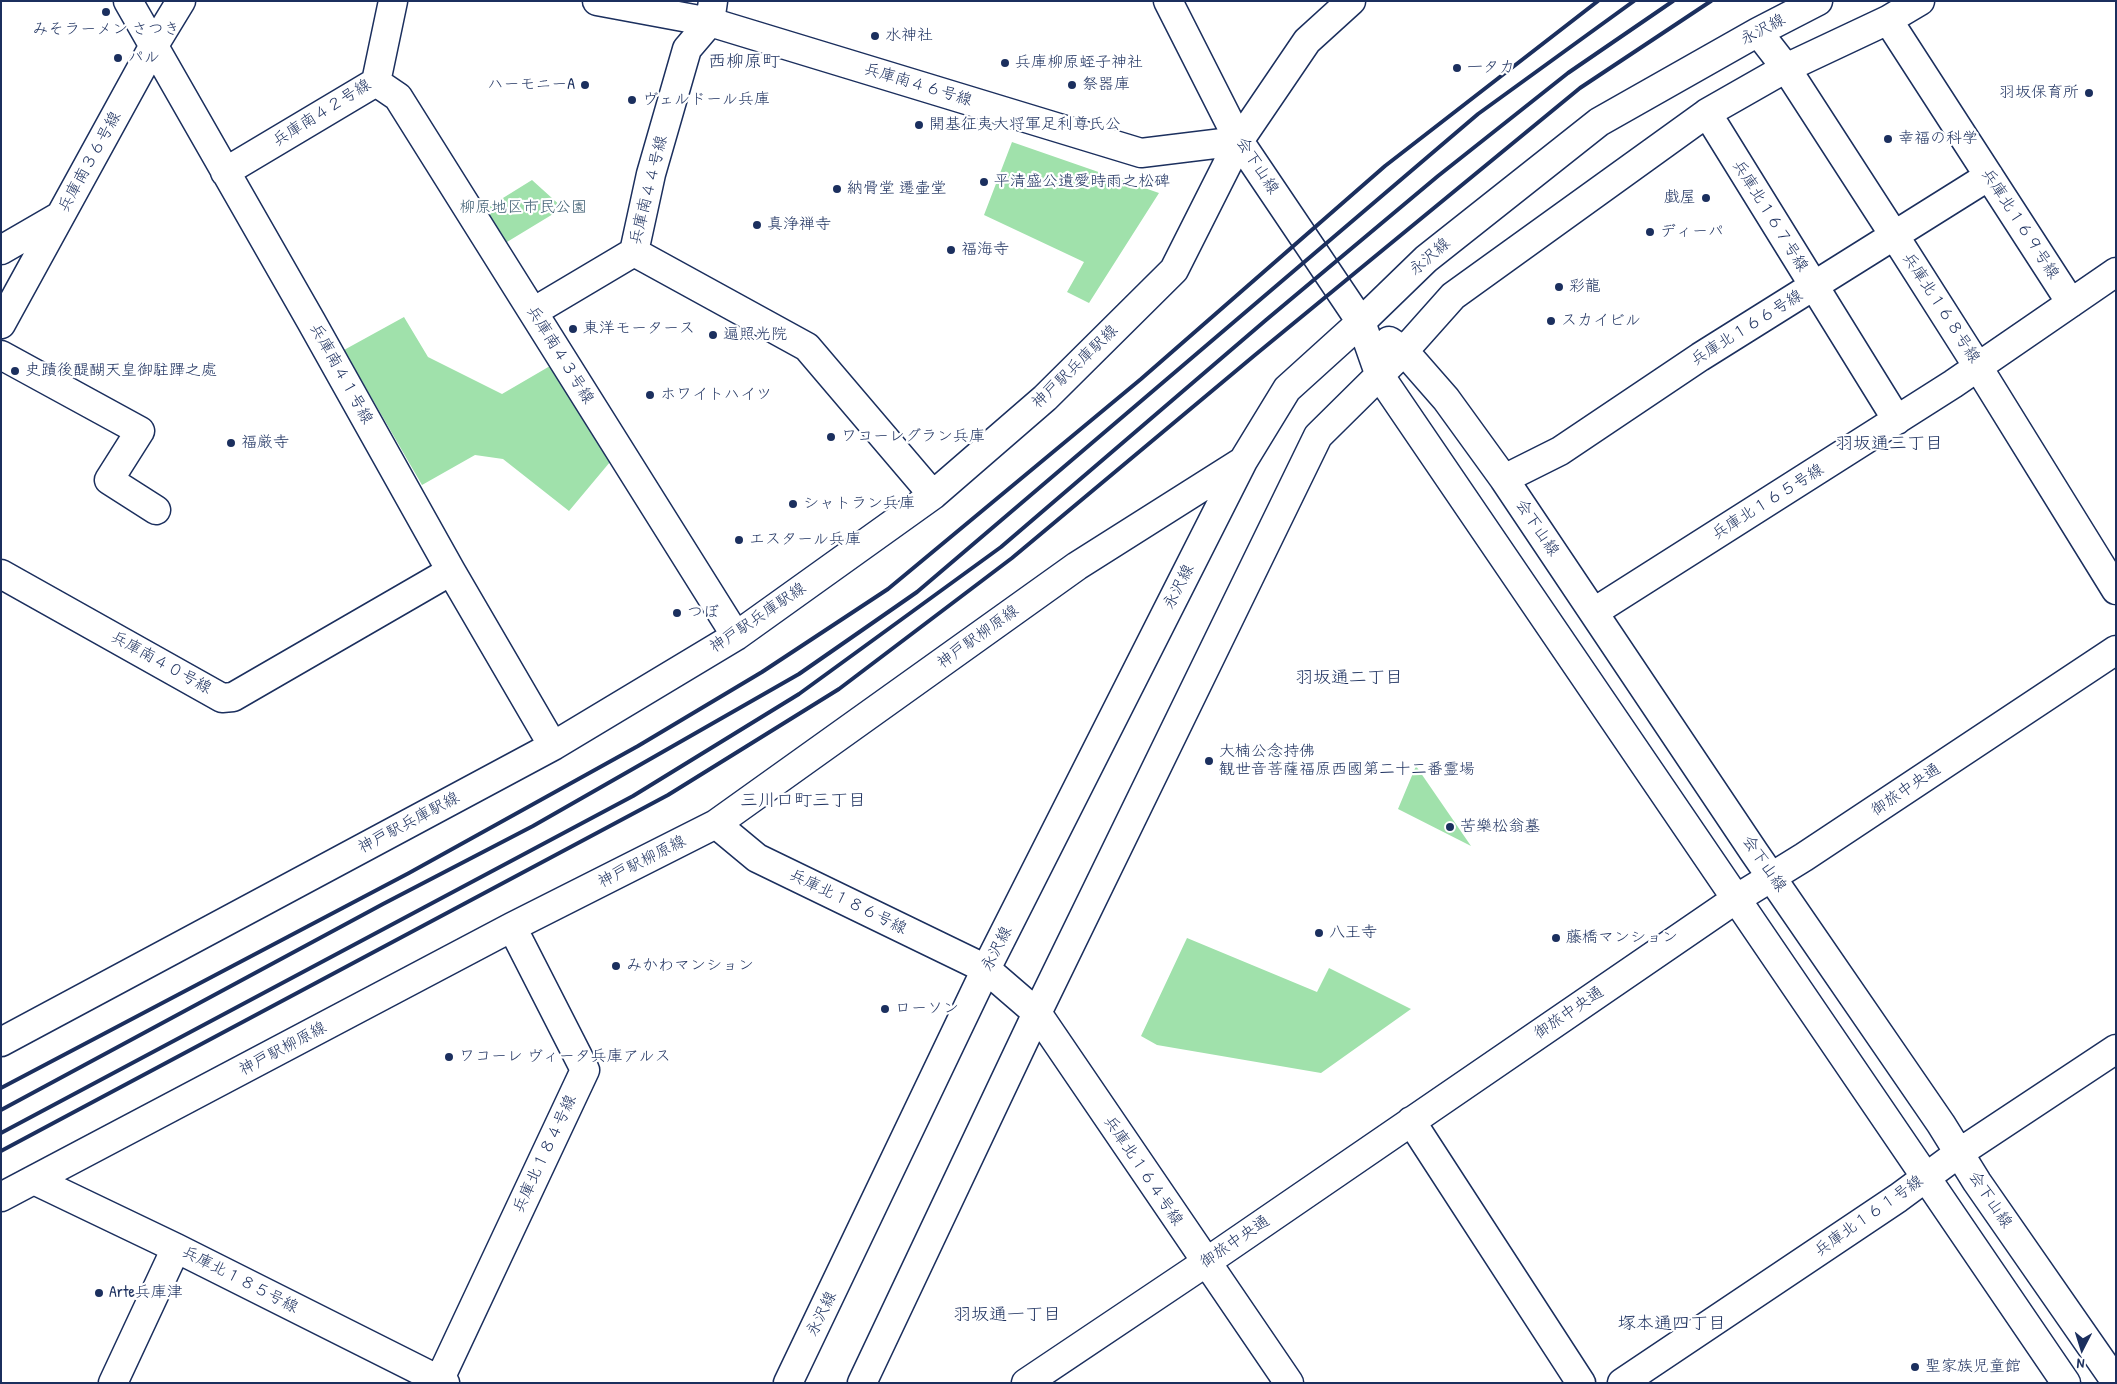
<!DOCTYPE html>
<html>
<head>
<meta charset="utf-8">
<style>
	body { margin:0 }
	#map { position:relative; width:2117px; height:1384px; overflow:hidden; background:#fff; font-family:"Patrick Hand",sans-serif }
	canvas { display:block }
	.frame { position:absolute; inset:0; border:2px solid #1b2f5e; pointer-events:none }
	.north { position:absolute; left:2057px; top:1324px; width:50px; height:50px; -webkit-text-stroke:4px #fff; paint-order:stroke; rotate:185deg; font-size:14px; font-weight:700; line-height:20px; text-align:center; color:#1b2f5e }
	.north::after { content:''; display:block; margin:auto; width:18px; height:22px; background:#1b2f5e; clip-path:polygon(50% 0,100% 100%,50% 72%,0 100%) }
</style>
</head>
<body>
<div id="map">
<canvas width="2117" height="1384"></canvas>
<div class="frame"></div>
<div class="north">N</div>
</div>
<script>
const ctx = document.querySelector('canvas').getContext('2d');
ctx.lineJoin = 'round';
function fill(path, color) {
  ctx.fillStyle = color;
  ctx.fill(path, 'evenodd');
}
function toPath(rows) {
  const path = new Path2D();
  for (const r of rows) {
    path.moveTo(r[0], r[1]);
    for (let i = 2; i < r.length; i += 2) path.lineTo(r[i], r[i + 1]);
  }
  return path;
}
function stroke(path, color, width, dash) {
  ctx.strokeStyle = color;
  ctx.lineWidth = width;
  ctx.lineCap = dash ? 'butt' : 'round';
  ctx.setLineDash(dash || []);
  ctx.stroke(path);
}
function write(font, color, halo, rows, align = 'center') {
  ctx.font = font + ' "Patrick Hand","Klee One",sans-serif';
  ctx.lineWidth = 4.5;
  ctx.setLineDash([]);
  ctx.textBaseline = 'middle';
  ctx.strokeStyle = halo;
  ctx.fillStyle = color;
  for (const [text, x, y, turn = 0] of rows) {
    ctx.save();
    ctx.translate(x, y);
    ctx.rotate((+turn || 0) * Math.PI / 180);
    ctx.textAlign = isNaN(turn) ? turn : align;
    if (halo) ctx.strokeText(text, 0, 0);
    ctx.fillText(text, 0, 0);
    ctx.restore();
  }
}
fill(toPath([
	[1012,142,1159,193,1089,303,1067,292,1084,262,984,215],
	[532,180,563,208,502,245,482,211],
	[404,317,428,357,502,394,550,366,610,462,569,511,503,459,475,455,422,485,344,350],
	[1416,766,1471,846,1398,809],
	[1187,938,1317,992,1329,968,1411,1009,1321,1073,1157,1045,1141,1036]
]), '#a0e1ab');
const minor = toPath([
	[128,1,311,321,451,571,553,746],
	[597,1,710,22,1141,153,1239,141],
	[1168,1,1239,141,1361,322,1380,376,2066,1383],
	[1888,20,2071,303],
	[1758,32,1786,68,1894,235,1978,367,2116,590],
	[376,82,398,97,736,636],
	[1707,113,1897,420],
	[225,172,376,82,393,1],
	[1,250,60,216],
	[634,252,807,347,933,495],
	[533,312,634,252,651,174,687,49,710,22,713,1],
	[1,324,153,47,181,1],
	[1389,341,1404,351,1446,399,1504,479,1754,852,1941,1124,1977,1182,2116,1382],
	[1,355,140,431,109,480,156,510],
	[1504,479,1560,451,1700,357,1989,176],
	[1,574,222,698,233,697,451,571],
	[1594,612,1953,384,2116,272],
	[716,824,757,858,986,969,1037,1013,1289,1383],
	[1,1042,553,746,736,636,933,495,1045,398,1174,270,1239,141,1307,41,1351,1],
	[1411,1121,1581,1383],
	[34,1180,176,1248,445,1383],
	[1,1197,512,927,716,824,1077,566,1243,461],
	[113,1383,176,1248],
	[438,1383,585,1070,512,927],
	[788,1383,986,969,1243,461,1287,389,1361,322,1426,259,1599,122,1758,32,1818,1],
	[862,1383,1037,1013,1318,436,1404,351,1453,296,1707,113,1786,68,1888,20,1920,1],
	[1026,1383,1205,1263,1736,899,1804,857,2116,650],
	[1622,1383,1898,1198,1959,1153,2116,1049]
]);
stroke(minor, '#1b2f5e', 31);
stroke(minor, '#fff', 28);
stroke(toPath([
	[1,1088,409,873,638,746,762,672,888,589,1141,379,1385,166,1598,1],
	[1,1110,383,904,533,826,799,674,917,592,1478,114,1634,1],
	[1,1133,633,796,799,694,1001,547,1266,320,1438,176,1568,73,1673,1],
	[1,1151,668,795,839,689,1012,558,1255,355,1580,88,1711,1]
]), '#1b2f5e', 4);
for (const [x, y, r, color] of [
	[106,12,5,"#1b2f5e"],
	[875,36,5,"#1b2f5e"],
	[118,58,5,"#1b2f5e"],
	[1005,63,5,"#1b2f5e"],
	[1457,68,5,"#1b2f5e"],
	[585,85,5,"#1b2f5e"],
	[1072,85,5,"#1b2f5e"],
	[2089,93,5,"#1b2f5e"],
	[632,100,5,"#1b2f5e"],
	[919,125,5,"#1b2f5e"],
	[1888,139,5,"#1b2f5e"],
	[984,182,5,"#1b2f5e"],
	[837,189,5,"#1b2f5e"],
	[1706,198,5,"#1b2f5e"],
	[757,225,5,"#1b2f5e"],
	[1650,232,5,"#1b2f5e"],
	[951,250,5,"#1b2f5e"],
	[1559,287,5,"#1b2f5e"],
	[1551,321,5,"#1b2f5e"],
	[573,329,5,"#1b2f5e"],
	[713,335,5,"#1b2f5e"],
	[15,371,5,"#1b2f5e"],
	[650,395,5,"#1b2f5e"],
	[831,437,5,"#1b2f5e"],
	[231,443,5,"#1b2f5e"],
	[793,504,5,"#1b2f5e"],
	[739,540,5,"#1b2f5e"],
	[677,613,5,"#1b2f5e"],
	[1209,761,5,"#1b2f5e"],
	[1450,827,5,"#1b2f5e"],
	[1319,933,5,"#1b2f5e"],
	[1556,938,5,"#1b2f5e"],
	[616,966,5,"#1b2f5e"],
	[885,1009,5,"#1b2f5e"],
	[449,1057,5,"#1b2f5e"],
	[99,1293,5,"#1b2f5e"],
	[1915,1367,5,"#1b2f5e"]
]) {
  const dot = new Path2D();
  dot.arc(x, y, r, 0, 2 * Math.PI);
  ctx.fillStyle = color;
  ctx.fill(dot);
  stroke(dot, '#fff', 2);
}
write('16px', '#1b2f5e', '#fff', [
	["みそラーメン さつき",106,30,"center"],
	["水神社",885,36],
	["パル",128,58],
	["兵庫柳原蛭子神社",1015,63],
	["一タカ",1467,68],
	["ハーモニーA",575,85,"right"],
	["祭器庫",1082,85],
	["羽坂保育所",2079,93,"right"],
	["ヴェルドール兵庫",642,100],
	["開基征夷大将軍足利尊氏公",929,125],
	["幸福の科学",1898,139],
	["平清盛公遺愛時雨之松碑",994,182],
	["納骨堂 遷壷堂",847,189],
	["戯屋",1696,198,"right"],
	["真浄禅寺",767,225],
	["ディーパ",1660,232],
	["福海寺",961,250],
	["彩龍",1569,287],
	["スカイビル",1561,321],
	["東洋モータース",583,329],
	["遍照光院",723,335],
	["史蹟後醍醐天皇御駐蹕之處",25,371],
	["ホワイトハイツ",660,395],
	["ワコーレグラン兵庫",841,437],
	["福厳寺",241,443],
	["シャトラン兵庫",803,504],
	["エスタール兵庫",749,540],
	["つぼ",687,613],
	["大楠公念持佛",1219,752],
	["観世音菩薩福原西國第二十二番霊場",1219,770],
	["苦樂松翁墓",1460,827],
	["八王寺",1329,933],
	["藤橋マンション",1566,938],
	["みかわマンション",626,966],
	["ローソン",895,1009],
	["ワコーレ ヴィータ兵庫アルス",459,1057],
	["Arte兵庫津",109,1293],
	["聖家族児童館",1925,1367]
], 'left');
write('16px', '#1b2f5e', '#fff', [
	["永沢線",1763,30,-28],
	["兵庫南４６号線",918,85,17],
	["兵庫南４２号線",322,113,-32],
	["兵庫南３６号線",90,162,-61],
	["会下山線",1257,166,57],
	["兵庫南４４号線",649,190,-76],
	["兵庫北１６７号線",1770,216,58],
	["兵庫北１６９号線",2020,224,57],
	["永沢線",1430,257,-41],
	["兵庫北１６８号線",1941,308,57],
	["兵庫北１６６号線",1747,328,-32],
	["兵庫南４３号線",560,355,58],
	["神戸駅兵庫駅線",1075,367,-44],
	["兵庫南４１号線",341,374,61],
	["兵庫北１６５号線",1768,502,-32],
	["会下山線",1537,528,56],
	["永沢線",1179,587,-63],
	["神戸駅兵庫駅線",758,618,-34],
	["神戸駅柳原線",978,637,-36],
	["兵庫南４０号線",161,663,29],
	["御旅中央通",1906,790,-34],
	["神戸駅兵庫駅線",409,823,-28],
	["神戸駅柳原線",642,862,-27],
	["会下山線",1764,864,55],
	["兵庫北１８６号線",848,902,26],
	["永沢線",997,949,-63],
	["御旅中央通",1569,1013,-34],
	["神戸駅柳原線",283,1049,-28],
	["兵庫北１８４号線",545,1154,-65],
	["兵庫北１６４号線",1143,1171,56],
	["会下山線",1990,1200,56],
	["兵庫北１６１号線",1869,1216,-35],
	["御旅中央通",1235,1242,-34],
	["兵庫北１８５号線",240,1280,27],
	["永沢線",822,1314,-64]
]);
write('16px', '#3c5c71', '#fff', [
	["柳原地区市民公園",523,208]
]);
write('18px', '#1b2f5e', '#fff', [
	["西柳原町",744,62],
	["羽坂通三丁目",1889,444],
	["羽坂通二丁目",1349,678],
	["三川口町三丁目",803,801],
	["羽坂通一丁目",1007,1315],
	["塚本通四丁目",1672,1324]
]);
</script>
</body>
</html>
